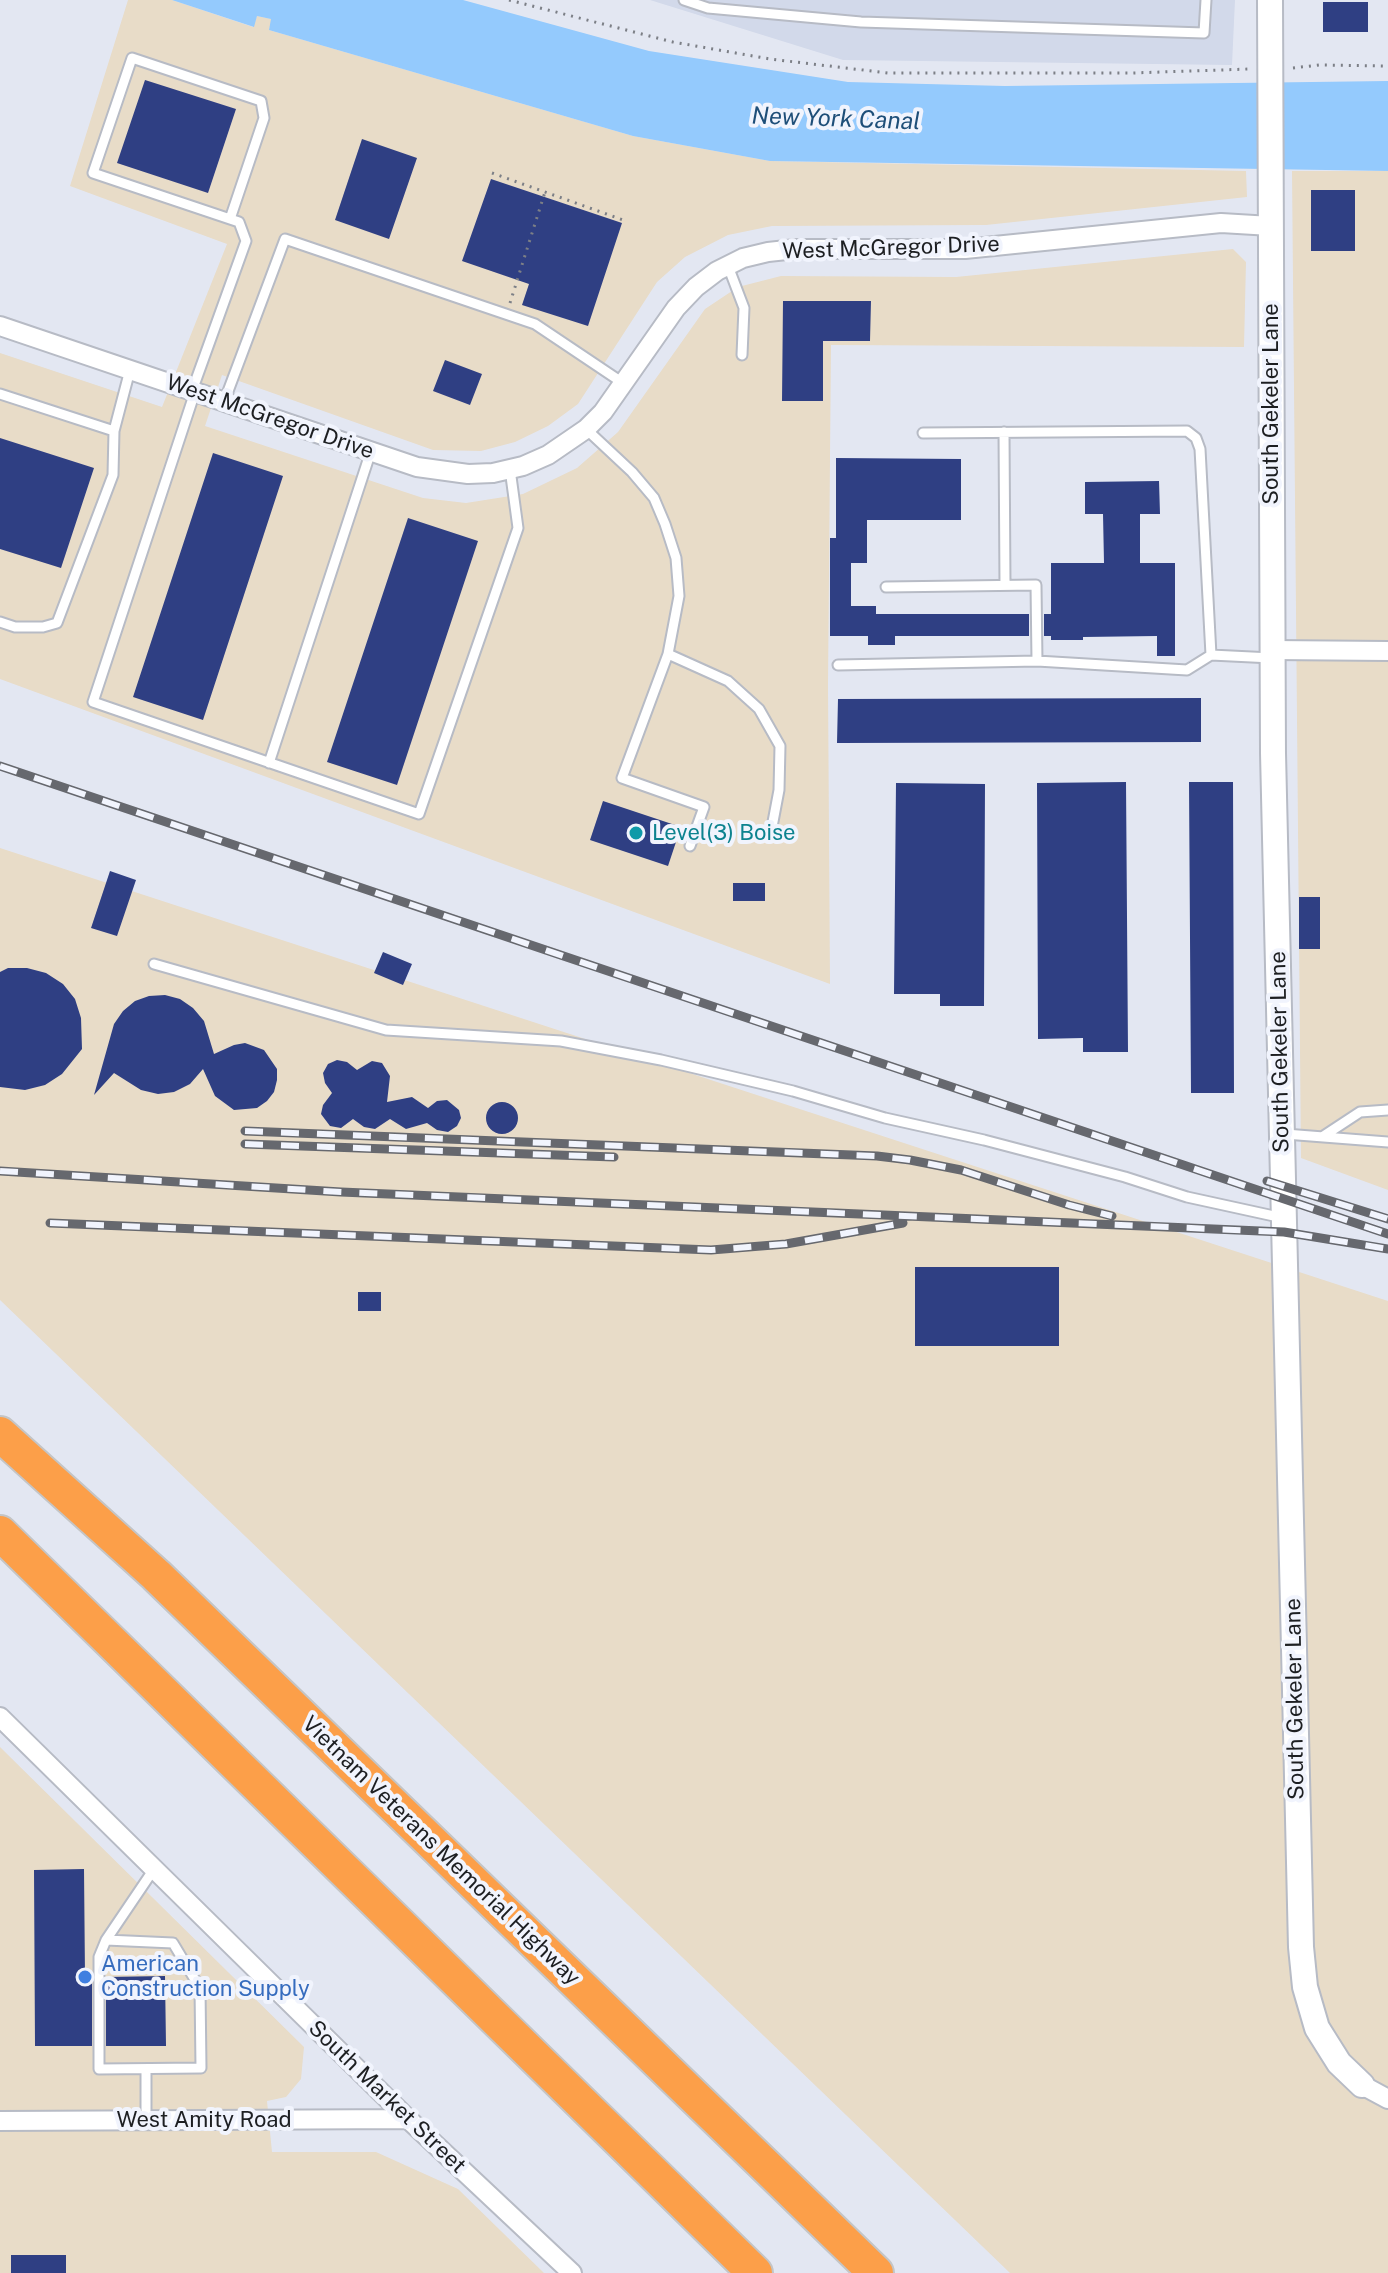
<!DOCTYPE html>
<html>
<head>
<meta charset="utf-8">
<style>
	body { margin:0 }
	canvas { display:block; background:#e3e7f2 }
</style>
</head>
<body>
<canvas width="1388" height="2273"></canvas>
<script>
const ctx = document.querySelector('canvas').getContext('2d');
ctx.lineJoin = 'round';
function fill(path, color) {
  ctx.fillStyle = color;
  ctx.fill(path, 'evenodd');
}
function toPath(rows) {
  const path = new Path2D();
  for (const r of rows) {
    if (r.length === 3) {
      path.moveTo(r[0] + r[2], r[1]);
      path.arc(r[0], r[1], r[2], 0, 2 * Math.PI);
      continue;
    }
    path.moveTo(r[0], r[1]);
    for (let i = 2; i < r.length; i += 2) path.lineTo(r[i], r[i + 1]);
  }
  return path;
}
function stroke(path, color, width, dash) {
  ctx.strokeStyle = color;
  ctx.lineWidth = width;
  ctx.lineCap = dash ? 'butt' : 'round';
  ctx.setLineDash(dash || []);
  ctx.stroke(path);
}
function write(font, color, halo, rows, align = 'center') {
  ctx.font = font + ' "Public Sans",sans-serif';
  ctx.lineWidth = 8;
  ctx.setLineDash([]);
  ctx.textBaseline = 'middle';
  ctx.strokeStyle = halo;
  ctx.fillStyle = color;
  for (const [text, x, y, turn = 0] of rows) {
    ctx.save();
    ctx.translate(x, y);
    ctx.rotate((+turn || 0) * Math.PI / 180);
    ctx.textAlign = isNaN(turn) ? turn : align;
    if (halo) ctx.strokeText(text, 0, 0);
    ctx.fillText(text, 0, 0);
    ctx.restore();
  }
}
fill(toPath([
	[650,0,1235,0,1232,65,843,60]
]), '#d2d9ea');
fill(toPath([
	[128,0,172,0,253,27,257,16,272,19,269,30,633,136,770,161,1246,171,1247,197,986,225,772,226,728,235,685,257,657,282,578,404,548,426,515,442,481,451,433,450,222,375,205,426,423,498,466,503,523,494,577,468,618,432,705,309,738,287,781,276,956,277,1233,249,1246,262,1244,347,831,345,828,685,830,984,0,679,0,353,162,407,227,244,70,186],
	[1292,171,1388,171,1388,1190,1301,1158],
	[0,848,1388,1301,1388,2273,1010,2273,0,1300],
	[0,1747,304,2047,301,2079,286,2097,267,2101,272,2152,376,2152,458,2189,544,2273,0,2273]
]), '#e8dcc8');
fill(toPath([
	[172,0,463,0,649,51,848,82,1005,86,1388,81,1388,171,770,161,633,136,269,30,271,19,257,16,254,27]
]), '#94cafd');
fill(toPath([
	[1323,2,1368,2,1368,32,1323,32],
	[145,80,236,109,208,193,117,163],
	[362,139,417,158,389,239,335,220],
	[491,179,622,223,588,326,522,305,529,284,462,261],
	[1311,190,1355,190,1355,251,1311,251],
	[783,301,871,301,870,341,823,341,823,401,782,401],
	[445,360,482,374,470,405,433,391],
	[0,438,94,468,61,568,0,549],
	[213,453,283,476,203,720,133,697],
	[836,458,961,459,961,520,867,520,867,563,851,563,851,606,876,606,876,614,1029,614,1029,636,895,636,895,645,868,645,868,636,830,636,830,538,836,538],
	[1159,481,1160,514,1140,514,1140,563,1175,563,1175,656,1157,656,1157,636,1083,637,1083,640,1051,640,1051,636,1044,636,1044,614,1051,614,1051,563,1104,563,1103,514,1085,514,1085,482],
	[408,518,478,541,397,785,327,762],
	[1201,698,1201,742,837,743,838,699],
	[1126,782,1128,1052,1083,1052,1083,1038,1038,1039,1037,783],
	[1189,782,1233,782,1234,1093,1191,1093],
	[896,783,985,784,984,1006,940,1006,940,994,894,994],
	[603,801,681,827,668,866,590,840],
	[110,871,136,880,117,936,91,928],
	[733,883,765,883,765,901,733,901],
	[1299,897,1320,897,1320,949,1299,949],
	[383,952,412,964,403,985,374,973],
	[8,968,27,968,46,973,63,984,75,999,81,1018,82,1049,62,1074,45,1085,25,1090,0,1087,0,972],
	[165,995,180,999,193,1008,204,1021,214,1054,234,1045,245,1043,264,1050,277,1069,277,1080,274,1092,267,1101,257,1108,234,1110,215,1096,203,1069,190,1084,174,1092,158,1094,141,1090,114,1073,94,1095,114,1024,123,1011,135,1001,149,996],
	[337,1060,347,1062,357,1070,372,1061,382,1063,390,1076,387,1102,412,1097,428,1108,437,1101,447,1100,459,1110,461,1118,457,1126,448,1132,437,1130,427,1123,406,1129,390,1119,375,1129,364,1127,353,1119,341,1128,330,1126,321,1114,323,1105,332,1093,325,1083,323,1073,328,1064],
	[502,1118,16],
	[915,1267,1059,1267,1059,1346,915,1346],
	[358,1292,381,1292,381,1311,358,1311],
	[84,1869,85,1977,92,1977,92,2046,35,2046,34,1870],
	[165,1976,166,2046,106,2046,106,1977],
	[11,2255,66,2255,66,2273,11,2273]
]), '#2f3f83');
const service = toPath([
	[684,0,708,8,861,22,1204,33,1206,0],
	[728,266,744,308,742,355],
	[192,391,246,241,239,222,93,173,132,58,261,101,264,118,230,219],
	[195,392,93,702,419,814,518,528,510,469],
	[0,394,114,431],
	[224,402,285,239,535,324,623,383],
	[586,429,632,472,654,498,665,524,676,558,679,596,668,654,622,778,704,807,690,846],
	[1004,432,1005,585],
	[923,433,1187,431,1196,438,1200,449,1211,655,1272,658],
	[886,587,1036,585,1037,661],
	[0,622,15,627,43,627,57,623,113,475,114,431,130,370],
	[668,654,728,681,759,709,780,746,779,790,772,827],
	[838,665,1037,661,1187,670,1211,655],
	[269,763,371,451],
	[154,964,386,1030,561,1041,661,1060,793,1091,885,1118,984,1140,1125,1177,1187,1197,1283,1218],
	[1285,1134,1388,1142],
	[1322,1137,1360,1112,1388,1110],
	[106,1940,173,1943,200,1988,201,2068,99,2069,99,1957,106,1940,154,1869],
	[146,2069,146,2120]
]);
const minor = toPath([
	[0,326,417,467,468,474,493,473,523,466,548,455,586,429,603,412,676,308,696,287,717,271,743,258,768,252,796,249,965,249,1221,223,1271,226],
	[1272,650,1388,651],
	[0,1717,408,2119,572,2273],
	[1362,2085,1388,2099],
	[0,2121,408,2119]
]);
const tertiary = toPath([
	[1270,0,1273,753,1301,1947,1305,1987,1317,2028,1339,2063,1362,2085]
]);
const motorway = toPath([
	[0,1434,156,1575,876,2273],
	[0,1533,755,2273]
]);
stroke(service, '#b7bbc5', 13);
stroke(minor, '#b7bbc5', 22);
stroke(tertiary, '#b7bbc5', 28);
stroke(motorway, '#c4c5c6', 38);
stroke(toPath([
	[509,0,673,42,770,59,888,73,1132,73,1249,69],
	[1293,68,1319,65,1388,66],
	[492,173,626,221],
	[510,303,545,192]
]), '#7c7f86', 3, [2, 6]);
stroke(service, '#fff', 9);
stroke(minor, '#fff', 18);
stroke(tertiary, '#fff', 24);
stroke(motorway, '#fc9f49', 34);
const rail = toPath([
	[0,766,1388,1234],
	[245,1131,877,1156,910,1160,961,1170,1069,1205,1112,1216],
	[245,1144,614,1157],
	[0,1171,341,1192,1284,1232,1388,1249],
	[1267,1181,1388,1219],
	[50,1223,711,1250,786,1244,903,1223]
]);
stroke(rail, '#66686e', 9);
stroke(rail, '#f1f4fd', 6, [18]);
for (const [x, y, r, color] of [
	[636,833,8,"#0f9aa8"],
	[85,1977,8,"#3f7fe0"]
]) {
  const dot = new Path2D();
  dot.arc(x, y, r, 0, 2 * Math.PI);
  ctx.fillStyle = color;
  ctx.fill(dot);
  stroke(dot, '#f1f4fd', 3);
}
write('22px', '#1d1f22', '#f1f4fd', [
	["West McGregor Drive",891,248,-2],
	["South Gekeler Lane",1271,404,-90],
	["West McGregor Drive",270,417,19],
	["South Gekeler Lane",1280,1052,-91],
	["South Gekeler Lane",1295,1699,-91],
	["Vietnam Veterans Memorial Highway",441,1851,44],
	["South Market Street",387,2097,44],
	["West Amity Road",204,2120]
]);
write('22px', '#0d838f', '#f1f4fd', [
	["Level(3) Boise",652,833]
], 'left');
write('22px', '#366cbe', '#f1f4fd', [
	["American",101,1964],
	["Construction Supply",101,1989]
], 'left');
write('italic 24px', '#1f4f79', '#f1f4fd', [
	["New York Canal",836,119,2]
]);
</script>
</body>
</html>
